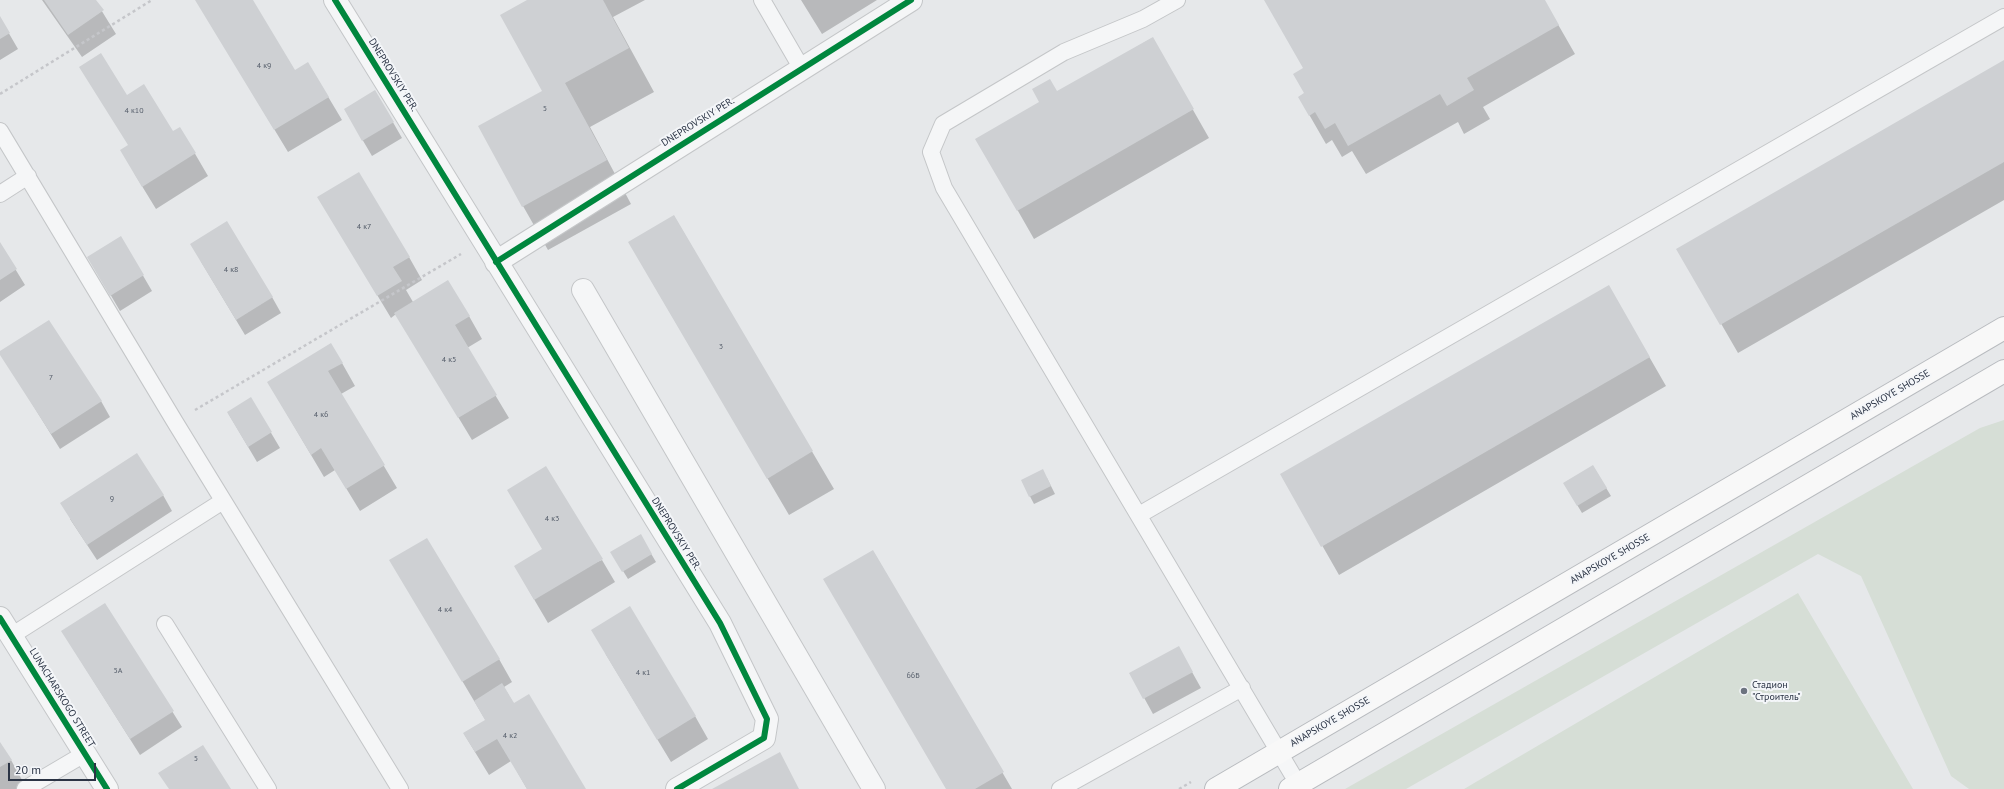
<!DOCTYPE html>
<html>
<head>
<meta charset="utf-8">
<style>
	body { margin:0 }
	#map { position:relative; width:2004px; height:789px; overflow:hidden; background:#e6e8ea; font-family:"PT Sans",sans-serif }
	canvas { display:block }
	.scale { position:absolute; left:8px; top:763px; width:88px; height:18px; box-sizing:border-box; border:2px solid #2b3445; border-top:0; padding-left:5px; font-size:12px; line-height:14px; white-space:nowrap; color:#2b3445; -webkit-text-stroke:3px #f4f6f9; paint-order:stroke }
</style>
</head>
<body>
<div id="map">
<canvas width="2004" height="789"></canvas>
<div class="scale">20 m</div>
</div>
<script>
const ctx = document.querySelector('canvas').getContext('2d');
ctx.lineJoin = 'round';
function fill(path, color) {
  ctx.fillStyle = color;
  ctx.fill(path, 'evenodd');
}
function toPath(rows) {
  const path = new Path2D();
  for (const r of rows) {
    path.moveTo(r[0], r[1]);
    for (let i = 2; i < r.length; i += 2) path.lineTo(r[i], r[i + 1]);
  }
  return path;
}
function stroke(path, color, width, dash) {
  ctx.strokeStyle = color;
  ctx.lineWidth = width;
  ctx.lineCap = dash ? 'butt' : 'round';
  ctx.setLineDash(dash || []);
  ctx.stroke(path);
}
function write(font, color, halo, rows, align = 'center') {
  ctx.font = font + ' "PT Sans",sans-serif';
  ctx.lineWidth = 4;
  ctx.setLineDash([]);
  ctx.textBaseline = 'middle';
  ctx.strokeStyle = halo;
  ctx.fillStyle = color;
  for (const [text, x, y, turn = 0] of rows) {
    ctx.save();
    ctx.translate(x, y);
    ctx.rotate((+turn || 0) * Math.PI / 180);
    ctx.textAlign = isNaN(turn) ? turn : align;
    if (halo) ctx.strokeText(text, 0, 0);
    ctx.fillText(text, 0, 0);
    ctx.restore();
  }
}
fill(toPath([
	[2004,420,2004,789,1969,789,1951,776,1861,576,1818,554,1406,789,1345,789,1980,428],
	[1798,593,1913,789,1464,789]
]), '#d6ded6');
fill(toPath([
	[42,0,95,0,116,34,82,57],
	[196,0,252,0,295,71,308,63,342,120,288,152],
	[529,0,645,0,613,17,654,92,590,127,631,204,548,250,523,206,543,91],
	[801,0,877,0,822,34],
	[1266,0,1544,0,1575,54,1483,107,1490,119,1464,134,1458,122,1366,174,1352,151,1342,157,1332,140,1326,144,1299,97,1305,93,1305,69],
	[0,18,18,49,0,60],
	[1152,38,1209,138,1034,239,977,139],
	[2004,61,2004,200,1738,353,1678,249],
	[375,91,402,138,372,156,345,110],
	[127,96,173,132,180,128,208,176,156,209,134,173,128,146],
	[674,216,834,489,789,515,651,280],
	[332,220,409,257,422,280,406,290,413,302,469,316,482,339,467,348,509,418,472,440,396,314,391,318],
	[121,238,152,291,120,311,89,258],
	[0,244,25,285,0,302],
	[200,260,272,297,281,313,245,335],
	[1609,287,1666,386,1339,575,1282,475],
	[0,352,101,401,110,417,60,449],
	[342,363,355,386,341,394,397,488,360,511,335,470,324,477,268,382],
	[251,399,280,448,257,462,228,413],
	[1593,466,1611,496,1582,513,1564,483],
	[1047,478,1055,494,1034,504,1022,481],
	[163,495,172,511,97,560,70,519],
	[640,535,656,562,628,579,612,553],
	[873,551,1012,789,947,789],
	[602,560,615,582,548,623,528,589],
	[404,583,499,659,512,682,504,687,514,704,585,789,527,789,511,761,489,775,464,734,486,721],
	[105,604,182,727,140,755,72,647],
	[605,653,695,716,708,739,671,762],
	[1187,663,1201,688,1153,714,1131,674],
	[0,743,11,760,27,789,0,789]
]), '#0003');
fill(toPath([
	[44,0,96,0,104,10,68,35],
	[195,0,253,0,295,70,308,62,329,97,274,130],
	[527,0,603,0,629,48,565,83,607,160,522,207,478,126,542,91,500,15],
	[1264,0,1545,0,1559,25,1467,78,1474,90,1447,106,1440,94,1348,146,1335,123,1325,129,1315,112,1309,116,1298,97,1304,93,1293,74,1303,68],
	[0,16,10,33,0,39],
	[1153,37,1194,109,1017,211,975,139,1039,102,1032,89,1050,79,1057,91],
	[101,53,127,95,144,84,173,131,180,127,196,153,142,187,120,150,128,145,79,67],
	[2004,60,2004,162,1720,325,1676,249],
	[375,90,394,122,362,141,344,109],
	[359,172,410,257,393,267,402,281,377,296,317,197],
	[674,215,813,451,767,479,628,242],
	[227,221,273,297,236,320,190,244],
	[121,236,144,275,110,296,87,257],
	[0,242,17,269,0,280],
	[448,280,470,316,455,325,497,395,458,418,394,313],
	[1609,285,1650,357,1321,547,1280,474],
	[49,320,102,401,51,434,0,355,0,351],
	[331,343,343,363,328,371,385,465,346,489,321,448,311,455,267,382],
	[251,397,272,432,248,447,227,412],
	[137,453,164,495,87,545,60,503],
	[1593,465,1607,488,1577,506,1563,483],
	[546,466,603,559,534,600,514,566,542,549,507,490],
	[1043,469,1051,486,1029,497,1021,480],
	[641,534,652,554,622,572,610,552],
	[427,538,500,659,462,682,389,560],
	[873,550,1004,772,975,789,946,789,823,579],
	[105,603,174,711,130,739,61,631],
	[630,606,696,716,657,740,591,630],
	[1179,646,1193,672,1143,699,1129,673],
	[502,683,514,703,529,694,586,789,527,789,497,739,475,752,463,733,485,720,474,701],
	[0,742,12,760,0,767],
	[203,745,231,789,169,789,158,773],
	[780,752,799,789,712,789]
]), '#ced0d3');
const service = toPath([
	[762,0,802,69],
	[1177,0,1143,19,1064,52,943,124,931,152,944,188,1298,784],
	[0,131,175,422,400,789],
	[0,194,28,176],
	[1139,515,2004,17],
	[165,624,268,789],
	[11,636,223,501],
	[25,789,86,753],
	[1060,789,1242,688]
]);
const minor = toPath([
	[335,0,720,623,767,719,764,738,677,789],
	[496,262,911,0],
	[583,290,874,789]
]);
const tertiary = toPath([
	[0,618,107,789]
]);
const trunk = toPath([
	[1216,789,2004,328],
	[1290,789,2004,371]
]);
stroke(service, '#c4c6c8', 18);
stroke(minor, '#c4c6c8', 24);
stroke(tertiary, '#c4c6c8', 24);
stroke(trunk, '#b8bbbf', 24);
stroke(toPath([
	[0,94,152,0],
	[195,410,461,254],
	[1179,789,1191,782]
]), '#c5c6ca', 2.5, [3, 3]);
stroke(service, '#f5f6f7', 16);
stroke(minor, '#f5f6f7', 22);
stroke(tertiary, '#f5f6f7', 22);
stroke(trunk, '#f8f8f8', 22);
stroke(toPath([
	[335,0,720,623,767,719,764,738,677,789],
	[496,262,911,0],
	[0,618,107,789]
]), '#00873e', 6);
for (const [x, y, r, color] of [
	[1744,691,4,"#6c737f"]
]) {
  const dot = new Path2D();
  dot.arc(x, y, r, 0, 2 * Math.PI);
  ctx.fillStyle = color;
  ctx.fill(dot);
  stroke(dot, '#f4f6f9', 1.5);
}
write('8px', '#545c69', null, [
	["4 к9",264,66],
	["5",545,109],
	["4 к10",134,111],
	["4 к7",364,227],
	["4 к8",231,270],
	["3",721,347],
	["4 к5",449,360],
	["7",51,378],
	["4 к6",321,415],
	["9",112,499],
	["4 к3",552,519],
	["4 к4",445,610],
	["5А",118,671],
	["4 к1",643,673],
	["66Б",913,676],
	["4 к2",510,736],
	["5",196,759]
]);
write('10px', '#2b3445', '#f4f6f9', [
	["DNEPROVSKIY PER.",393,75,58],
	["DNEPROVSKIY PER.",698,122,-32],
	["ANAPSKOYE SHOSSE",1890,395,-30],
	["DNEPROVSKIY PER.",676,534,58],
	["ANAPSKOYE SHOSSE",1610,559,-30],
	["LUNACHARSKOGO STREET",62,698,58],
	["ANAPSKOYE SHOSSE",1330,722,-30]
]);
write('10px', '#2b3445', '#f4f6f9', [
	["Стадион",1752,685],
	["\"Строитель\"",1752,697]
], 'left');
</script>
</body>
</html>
